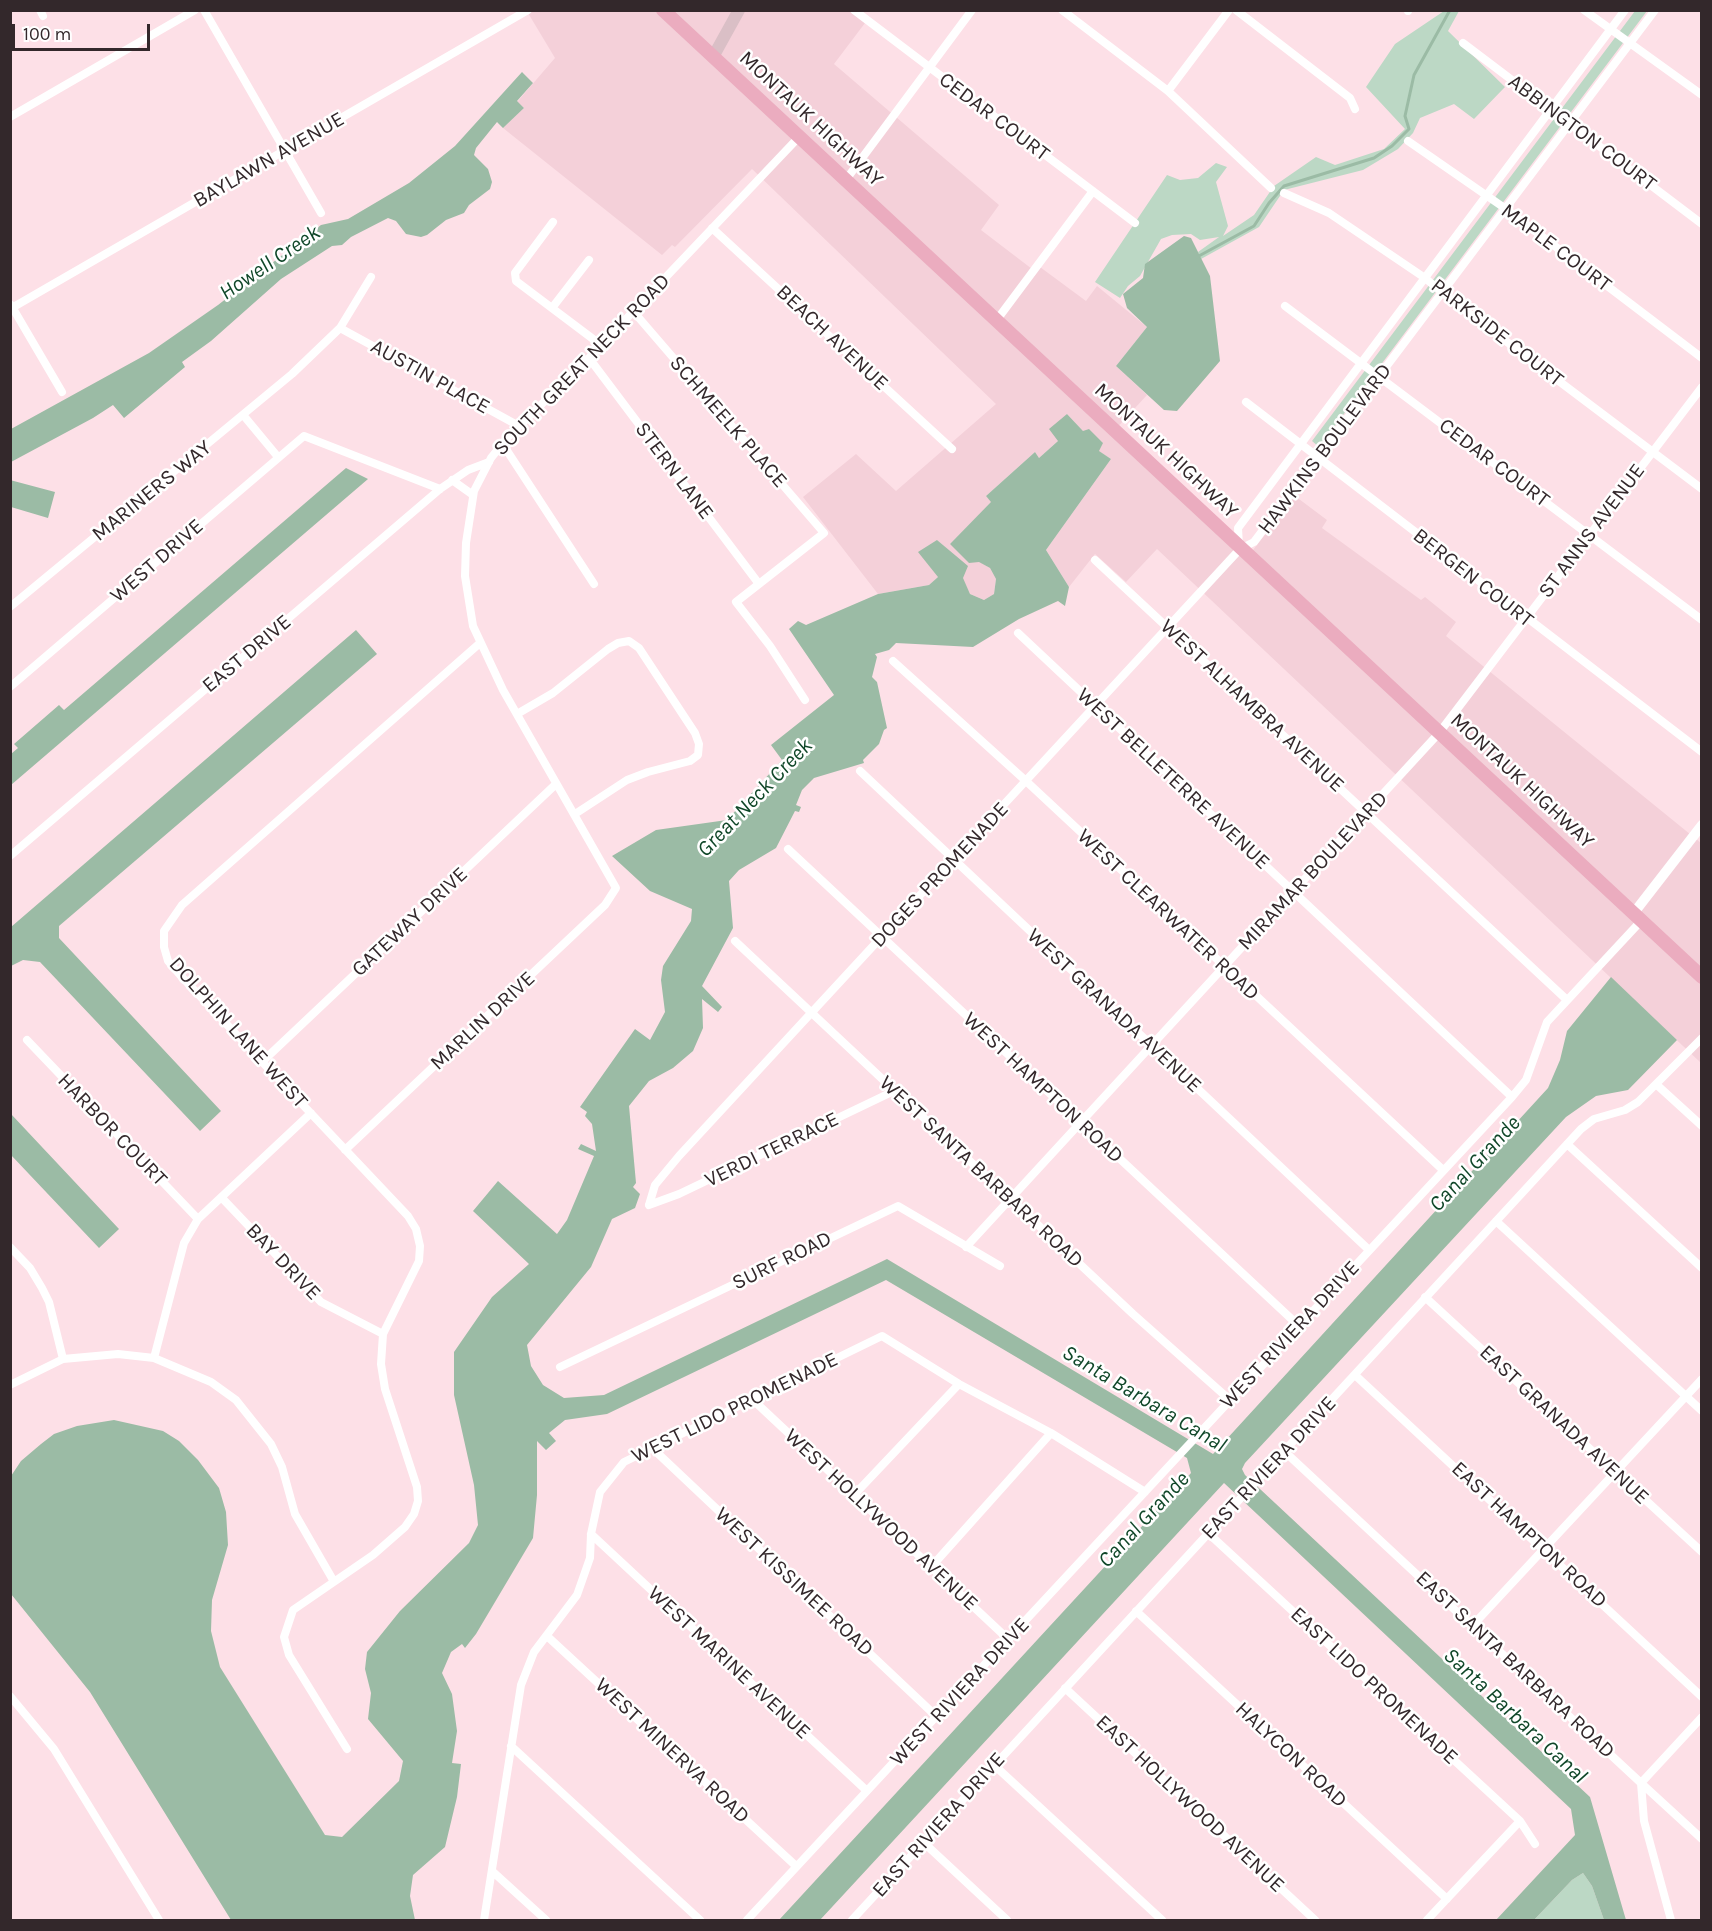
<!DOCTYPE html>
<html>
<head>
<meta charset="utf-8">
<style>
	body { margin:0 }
	#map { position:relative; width:1712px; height:1931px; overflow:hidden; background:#fde0e7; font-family:Karla,sans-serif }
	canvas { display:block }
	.frame { position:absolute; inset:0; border:12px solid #33282b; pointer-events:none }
	.scale { position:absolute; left:12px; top:24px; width:138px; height:27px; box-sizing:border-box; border:3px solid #33282b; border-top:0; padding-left:8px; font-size:18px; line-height:21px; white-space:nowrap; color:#33282b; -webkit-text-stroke:4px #fff; paint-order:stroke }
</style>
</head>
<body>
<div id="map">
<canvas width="1712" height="1931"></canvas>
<div class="frame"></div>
<div class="scale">100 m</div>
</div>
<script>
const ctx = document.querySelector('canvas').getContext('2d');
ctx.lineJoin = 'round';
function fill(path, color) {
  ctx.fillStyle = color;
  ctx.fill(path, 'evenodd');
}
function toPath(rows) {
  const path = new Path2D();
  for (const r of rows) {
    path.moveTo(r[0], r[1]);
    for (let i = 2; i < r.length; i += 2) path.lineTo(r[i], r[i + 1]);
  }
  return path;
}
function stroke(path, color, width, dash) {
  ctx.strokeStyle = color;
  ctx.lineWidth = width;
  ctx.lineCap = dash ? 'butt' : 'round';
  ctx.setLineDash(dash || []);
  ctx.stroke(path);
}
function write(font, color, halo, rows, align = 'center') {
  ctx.font = font + ' Karla,sans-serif';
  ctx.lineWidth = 5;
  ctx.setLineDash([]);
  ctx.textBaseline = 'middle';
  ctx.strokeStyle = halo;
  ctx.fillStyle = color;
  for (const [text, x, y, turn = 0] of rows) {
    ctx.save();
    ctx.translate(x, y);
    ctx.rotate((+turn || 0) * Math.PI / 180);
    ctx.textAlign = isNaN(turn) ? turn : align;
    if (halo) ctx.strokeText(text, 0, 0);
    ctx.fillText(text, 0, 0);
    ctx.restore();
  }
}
fill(toPath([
	[848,10,865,23,834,64,999,205,981,230,1036,272,1040,267,1086,301,1097,286,1147,327,1116,366,1147,395,1113,432,1246,559,1295,496,1327,520,1322,528,1421,600,1425,597,1456,622,1446,636,1701,843,1701,1063,1157,549,1126,582,1095,554,1069,587,1046,550,1111,459,1098,451,1102,442,1084,432,1067,414,1059,440,1039,458,1035,452,986,496,992,502,950,544,990,568,996,579,994,594,984,600,970,594,947,549,937,540,938,577,929,585,878,594,803,497,856,454,896,491,996,404,752,169,675,247,672,245,662,255,503,128,524,108,517,102,555,58,528,13,532,11]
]), '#f4d0d9');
fill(toPath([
	[1444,11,1459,11,1448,31,1505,87,1474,119,1454,104,1420,118,1413,133,1398,149,1363,170,1284,190,1259,227,1201,259,1198,252,1219,237,1200,240,1191,234,1172,235,1161,239,1140,276,1128,286,1120,298,1095,282,1167,175,1180,180,1198,178,1216,163,1227,167,1216,182,1228,226,1223,236,1254,215,1274,186,1316,157,1335,165,1384,149,1405,129,1366,87,1395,44],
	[1635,11,1647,11,1319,447,1312,441],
	[1583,1873,1592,1886,1604,1920,1534,1920,1572,1880]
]), '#bcd8c5');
fill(toPath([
	[522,72,533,83,517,101,524,108,503,128,497,122,476,148,474,155,488,169,492,182,490,189,469,205,464,213,446,220,427,235,421,237,406,234,396,221,388,218,351,237,342,245,332,246,281,279,211,341,182,362,185,367,124,418,113,405,93,418,11,462,11,429,149,353,218,305,321,225,348,219,409,183,455,146],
	[1184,236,1191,238,1210,276,1220,361,1177,411,1164,410,1116,366,1147,327,1127,308,1123,294,1143,278,1145,264],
	[1067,414,1083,431,1089,429,1103,443,1099,451,1111,459,1046,550,1069,587,1065,606,1058,601,1019,619,973,647,896,643,889,650,875,654,877,657,872,677,877,682,887,728,884,730,879,744,863,760,864,763,814,778,802,790,796,805,801,807,799,812,795,811,776,848,739,870,729,881,733,928,702,986,722,1007,718,1012,702,999,703,1028,693,1051,673,1068,649,1081,629,1106,636,1183,633,1187,640,1194,635,1208,612,1219,591,1267,527,1345,531,1366,543,1385,564,1398,604,1395,887,1259,1213,1454,1548,1088,1560,1060,1567,1031,1611,977,1677,1040,1628,1090,1596,1096,1566,1117,1245,1463,1242,1469,1245,1475,1590,1797,1626,1920,1604,1920,1592,1886,1583,1873,1572,1880,1534,1920,1496,1920,1575,1835,1571,1809,1224,1483,820,1920,779,1920,1191,1473,1187,1458,886,1280,607,1414,565,1420,549,1433,556,1441,546,1450,537,1441,537,1495,533,1538,476,1634,465,1648,462,1644,451,1652,442,1673,452,1694,457,1731,452,1763,461,1764,457,1797,445,1847,413,1875,410,1896,415,1920,231,1920,90,1692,11,1594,11,1476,21,1461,41,1444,54,1434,77,1426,114,1420,163,1431,179,1441,198,1460,219,1488,226,1512,228,1545,212,1600,211,1631,220,1667,325,1835,342,1837,399,1781,403,1761,368,1719,371,1693,365,1669,367,1652,400,1611,469,1543,478,1525,474,1485,454,1395,454,1352,492,1297,529,1264,473,1211,498,1181,557,1234,567,1220,594,1156,578,1149,581,1144,596,1151,592,1124,585,1116,587,1112,580,1107,635,1029,650,1040,665,1012,661,980,663,966,691,921,692,909,650,891,612,856,656,830,727,820,782,760,771,745,834,695,789,629,798,621,806,625,878,594,929,585,938,577,918,552,937,540,968,566,963,578,970,594,984,600,994,594,996,579,990,568,979,562,969,563,950,544,991,502,986,496,1035,452,1039,458,1058,441,1049,429],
	[346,468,368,479,11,785,11,754,18,748,14,744,59,705,64,710],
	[10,480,55,492,48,518,11,507],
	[356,630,377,654,59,926,59,938,221,1111,200,1131,40,962,23,960,11,966,11,927],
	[11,1114,119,1229,99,1248,11,1155]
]), '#9bbba5');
stroke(toPath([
	[1197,257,1254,226,1269,203,1284,186,1374,158,1392,146,1409,129,1405,116,1414,75,1450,10]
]), '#9bbba5', 3);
stroke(toPath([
	[40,10,43,16],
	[204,10,321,213],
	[854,10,1135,223],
	[1062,10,1168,91,1271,188],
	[1236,10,1350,98,1355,109],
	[1408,10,1408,11],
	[1584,10,1702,95],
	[1463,43,1702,224],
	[1168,91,1229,10],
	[10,117,195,10],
	[1408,141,1506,209,1702,358],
	[845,181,972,10],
	[1284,193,1329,213,1425,278,1450,299,1702,489],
	[553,222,515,273,516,281,601,345],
	[712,228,952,449],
	[11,305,62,392],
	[1285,306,1702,620],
	[552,308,589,260],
	[10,309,528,10],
	[633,311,824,533,736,602,770,646,805,700],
	[996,321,1093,191],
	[340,328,519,426],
	[589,358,759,584],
	[1246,402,1702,752],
	[244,416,278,457],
	[502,443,594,584],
	[452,480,473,495],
	[1239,546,1238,528,1625,10],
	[1095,560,1567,1000],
	[10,607,292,374,340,328,371,277],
	[1018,633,1512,1097],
	[893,661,1026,781,1443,1170],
	[10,687,304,436,440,489],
	[517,714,553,693,608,649,618,643,629,641,639,648,695,733,699,744,698,755,690,761,648,772,627,780,575,814],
	[860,771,1369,1250],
	[788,849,1299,1326],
	[10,856,440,489,468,470,489,462],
	[735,941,1133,1314,1230,1400],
	[27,1040,198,1219],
	[263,1061,556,784],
	[1657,1085,1702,1126],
	[1567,1144,1702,1268],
	[345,1150,605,905,616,888,503,690,473,626,465,576,466,543,474,491,491,458,507,438,589,358,798,138],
	[222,1198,321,1302,383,1334],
	[649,1205,655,1185,679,1156,1240,549,1254,542,1655,10],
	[649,1205,679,1194,894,1091],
	[1496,1221,1702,1411],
	[10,1247,30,1268,42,1288,49,1302,63,1359],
	[966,1247,1439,733,1702,387],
	[1425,1297,1702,1552],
	[154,1358,184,1243,198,1219,311,1113],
	[560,1367,898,1206,1000,1266],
	[1355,1375,1702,1697],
	[10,1385,63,1359,118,1354,154,1358,211,1382,236,1400,271,1444,282,1467,295,1514,333,1580],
	[752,1399,1009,1640],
	[651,1447,937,1717],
	[1284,1451,1641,1783,1644,1821,1671,1920],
	[854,1495,959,1384],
	[1208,1533,1520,1821,1535,1844],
	[591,1534,867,1791],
	[932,1566,1051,1433],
	[1136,1611,1447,1899],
	[1473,1625,1702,1379],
	[547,1636,796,1866],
	[1065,1688,1315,1920],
	[10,1696,54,1749,159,1920],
	[1702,1717,1641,1783,1702,1839],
	[511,1746,700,1920],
	[347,1749,289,1655,284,1637,293,1610,373,1555,405,1527,414,1514,418,1501,417,1487,385,1389,381,1364,383,1334,419,1261,420,1246,416,1229,408,1216,180,975,168,961,164,947,164,931,182,905,480,643],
	[994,1765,1162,1920],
	[922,1841,1007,1920],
	[492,1871,546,1920],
	[484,1920,521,1685,534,1652,577,1595,590,1558,591,1534,600,1492,624,1462,882,1336,959,1384,1051,1433,1145,1492],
	[747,1920,1512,1097,1526,1080,1547,1022,1641,921],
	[852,1920,1581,1129,1594,1119,1625,1110,1638,1102,1702,1038],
	[1427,1920,1520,1821]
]), '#fff', 8);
stroke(toPath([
	[1633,914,1702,825]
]), '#fff', 10);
stroke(toPath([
	[713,57,739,10]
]), '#dabfc6', 12);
stroke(toPath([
	[663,10,1702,977]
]), '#ebacbf', 14);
write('21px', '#33282b', '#fff', [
	["CEDAR COURT",994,117,37],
	["MONTAUK HIGHWAY",811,119,43],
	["ABBINGTON COURT",1582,133,37],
	["BAYLAWN AVENUE",269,160,-30],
	["MAPLE COURT",1556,248,37],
	["PARKSIDE COURT",1497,333,38],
	["BEACH AVENUE",832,338,43],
	["SOUTH GREAT NECK ROAD",582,365,-46],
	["AUSTIN PLACE",430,377,29],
	["SCHMEELK PLACE",728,422,49],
	["HAWKINS BOULEVARD",1325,449,-53],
	["MONTAUK HIGHWAY",1166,451,43],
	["CEDAR COURT",1494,463,37],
	["STERN LANE",674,471,53],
	["MARINERS WAY",152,491,-39],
	["ST ANNS AVENUE",1592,531,-53],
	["WEST DRIVE",157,561,-41],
	["BERGEN COURT",1473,578,38],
	["EAST DRIVE",247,654,-40],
	["WEST ALHAMBRA AVENUE",1252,706,43],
	["WEST BELLETERRE AVENUE",1173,779,43],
	["MONTAUK HIGHWAY",1522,781,43],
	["MIRAMAR BOULEVARD",1313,871,-47],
	["DOGES PROMENADE",940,875,-47],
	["WEST CLEARWATER ROAD",1168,915,43],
	["GATEWAY DRIVE",410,922,-43],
	["WEST GRANADA AVENUE",1114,1011,43],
	["MARLIN DRIVE",483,1021,-43],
	["DOLPHIN LANE WEST",238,1033,48],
	["WEST HAMPTON ROAD",1043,1088,43],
	["HARBOR COURT",112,1130,46],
	["VERDI TERRACE",772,1150,-26],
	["WEST SANTA BARBARA ROAD",981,1172,43],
	["SURF ROAD",782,1261,-26],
	["BAY DRIVE",283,1262,46],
	["WEST RIVIERA DRIVE",1290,1335,-47],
	["WEST LIDO PROMENADE",735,1408,-26],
	["EAST GRANADA AVENUE",1564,1425,43],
	["EAST RIVIERA DRIVE",1269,1468,-47],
	["WEST HOLLYWOOD AVENUE",881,1520,43],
	["EAST HAMPTON ROAD",1529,1535,43],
	["WEST KISSIMEE ROAD",794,1582,43],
	["WEST MARINE AVENUE",729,1663,43],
	["EAST SANTA BARBARA ROAD",1515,1665,43],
	["EAST LIDO PROMENADE",1374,1686,43],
	["WEST RIVIERA DRIVE",960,1692,-47],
	["WEST MINERVA ROAD",672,1751,43],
	["HALYCON ROAD",1291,1755,43],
	["EAST HOLLYWOOD AVENUE",1190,1804,43],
	["EAST RIVIERA DRIVE",939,1825,-48]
]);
write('italic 22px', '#104729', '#fff', [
	["Howell Creek",270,263,-34],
	["Great Neck Creek",755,798,-46],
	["Canal Grande",1475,1164,-47],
	["Santa Barbara Canal",1144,1399,31],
	["Canal Grande",1144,1520,-47],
	["Santa Barbara Canal",1515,1716,43]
]);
</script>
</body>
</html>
